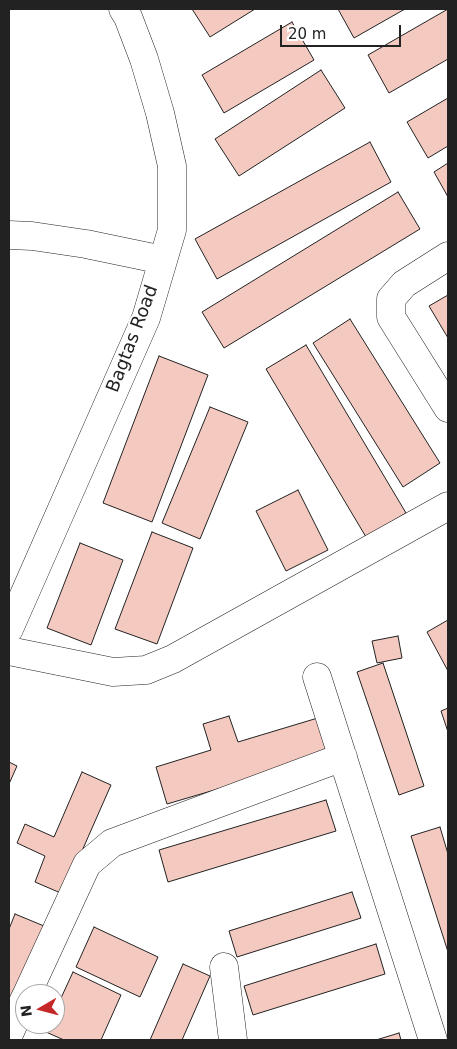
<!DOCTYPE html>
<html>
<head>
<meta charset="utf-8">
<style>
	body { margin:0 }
	#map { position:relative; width:457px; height:1049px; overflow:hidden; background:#fff; font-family:"DejaVu Sans",sans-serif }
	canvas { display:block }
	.frame { position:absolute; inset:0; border:10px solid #222; pointer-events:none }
	.north { position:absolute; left:15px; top:984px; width:50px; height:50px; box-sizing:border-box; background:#fff; border:1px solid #a7a7a7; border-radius:50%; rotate:262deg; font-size:14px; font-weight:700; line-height:20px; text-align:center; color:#222 }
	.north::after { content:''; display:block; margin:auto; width:18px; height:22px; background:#c62828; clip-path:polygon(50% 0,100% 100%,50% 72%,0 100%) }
	.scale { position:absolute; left:280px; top:25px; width:121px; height:22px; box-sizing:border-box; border:2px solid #222; border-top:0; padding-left:6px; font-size:15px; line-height:18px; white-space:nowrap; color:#222; -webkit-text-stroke:4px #fff; paint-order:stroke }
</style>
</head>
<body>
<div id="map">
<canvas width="457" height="1049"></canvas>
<div class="frame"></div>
<div class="north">N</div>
<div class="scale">20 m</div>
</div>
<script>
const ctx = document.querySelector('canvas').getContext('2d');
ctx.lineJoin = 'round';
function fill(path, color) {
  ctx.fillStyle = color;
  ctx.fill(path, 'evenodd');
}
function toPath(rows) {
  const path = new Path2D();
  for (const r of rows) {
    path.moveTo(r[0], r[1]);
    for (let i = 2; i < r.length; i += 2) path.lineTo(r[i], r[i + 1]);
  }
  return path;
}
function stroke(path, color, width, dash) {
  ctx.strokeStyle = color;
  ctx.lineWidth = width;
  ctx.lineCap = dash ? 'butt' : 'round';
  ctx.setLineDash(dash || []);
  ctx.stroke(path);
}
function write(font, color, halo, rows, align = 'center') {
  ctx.font = font + ' "DejaVu Sans",sans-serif';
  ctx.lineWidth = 4;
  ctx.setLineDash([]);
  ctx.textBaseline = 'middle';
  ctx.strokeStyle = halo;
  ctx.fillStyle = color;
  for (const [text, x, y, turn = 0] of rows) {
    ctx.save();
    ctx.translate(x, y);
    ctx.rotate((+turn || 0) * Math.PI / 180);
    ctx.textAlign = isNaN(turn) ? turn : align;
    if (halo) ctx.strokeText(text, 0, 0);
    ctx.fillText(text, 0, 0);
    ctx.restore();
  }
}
const building = toPath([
	[192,9,255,9,210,37,192,9],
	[338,9,405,9,354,38,338,9],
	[448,9,448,59,389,93,368,55,448,9],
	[292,22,314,60,224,113,202,75,292,22],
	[321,70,345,108,239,176,215,139,321,70],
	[448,98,448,146,428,158,407,122,448,98],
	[370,142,391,182,217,279,195,239,370,142],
	[448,163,448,197,434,172,448,163],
	[398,192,420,229,224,348,202,312,398,192],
	[448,295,448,338,429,306,448,295],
	[350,319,440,463,403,487,313,343,350,319],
	[306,345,406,513,366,537,266,369,306,345],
	[159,356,208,375,152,522,103,503,159,356],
	[210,407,248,422,200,539,162,523,210,407],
	[298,490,328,550,286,571,256,511,298,490],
	[152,532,193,548,157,644,115,629,152,532],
	[80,543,123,560,91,645,47,628,80,543],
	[448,620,448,671,427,632,448,620],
	[398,636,402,658,377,663,372,641,398,636],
	[383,663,424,786,399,795,357,672,383,663],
	[448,708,448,732,441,711,448,708],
	[229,716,238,742,321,717,333,755,167,804,156,767,211,750,203,724,229,716],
	[9,762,17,766,9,784,9,762],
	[82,772,111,785,63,894,35,882,45,856,17,843,25,824,54,837,82,772],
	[326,800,336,831,168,882,159,850,326,800],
	[440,827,448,854,448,952,411,836,440,827],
	[352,892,361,918,237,957,229,931,352,892],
	[15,914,44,926,9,1006,9,929,15,914],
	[94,927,158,957,140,997,76,967,94,927],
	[376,944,385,974,253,1015,244,986,376,944],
	[183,964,210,976,182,1040,150,1040,183,964],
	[73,972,121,995,101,1040,64,1040,46,1032,49,1024,55,1024,55,1011,73,972],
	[399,1033,401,1040,376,1040,399,1033]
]);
fill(building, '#f3c9c0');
stroke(building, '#222', 1);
const minor = toPath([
	[9,235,32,236,86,244,163,260],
	[448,256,404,284,391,299,391,317,448,408],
	[9,629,146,318,172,230,172,166,160,113,144,59,128,17,123,9],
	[9,651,113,672,146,670,173,659,448,506],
	[317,677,433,1040],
	[224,967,233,1040],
	[27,994,87,864,112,843,343,757],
	[9,1034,25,998]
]);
stroke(minor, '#222', 29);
stroke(minor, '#fff', 28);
write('18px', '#222', '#fff', [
	["Bagtas Road",133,339,-69]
]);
</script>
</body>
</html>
